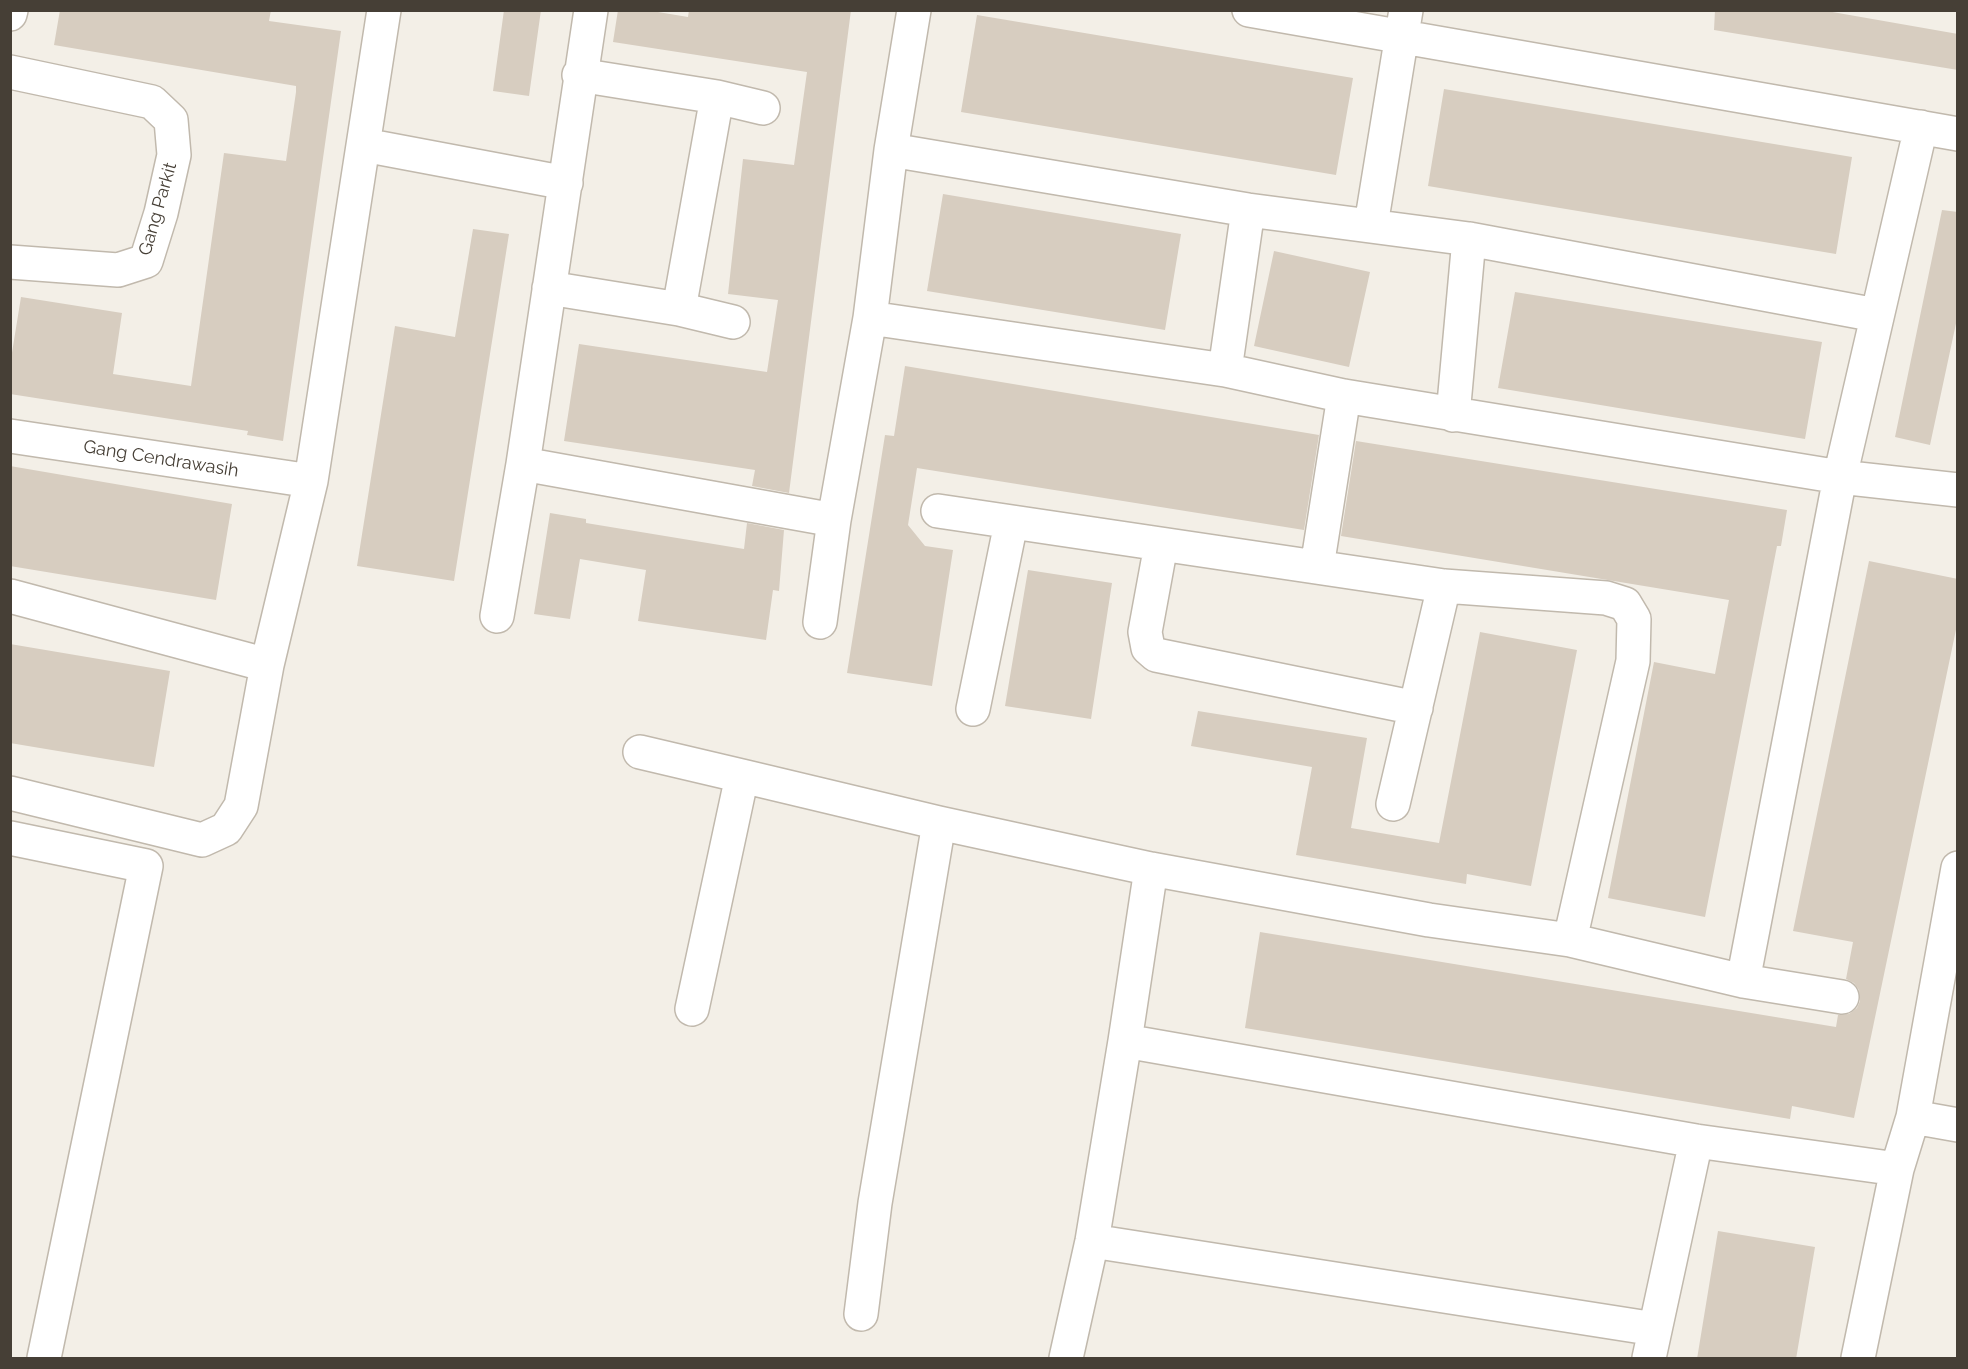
<!DOCTYPE html>
<html>
<head>
<meta charset="utf-8">
<style>
	body { margin:0 }
	#map { position:relative; width:1968px; height:1369px; overflow:hidden; background:#f3efe7; font-family:Raleway,sans-serif }
	canvas { display:block }
	.frame { position:absolute; inset:0; border:12px solid #463f36; pointer-events:none }
</style>
</head>
<body>
<div id="map">
<canvas width="1968" height="1369"></canvas>
<div class="frame"></div>
</div>
<script>
const ctx = document.querySelector('canvas').getContext('2d');
ctx.lineJoin = 'round';
function fill(path, color) {
  ctx.fillStyle = color;
  ctx.fill(path, 'evenodd');
}
function toPath(rows) {
  const path = new Path2D();
  for (const r of rows) {
    path.moveTo(r[0], r[1]);
    for (let i = 2; i < r.length; i += 2) path.lineTo(r[i], r[i + 1]);
  }
  return path;
}
function stroke(path, color, width, dash) {
  ctx.strokeStyle = color;
  ctx.lineWidth = width;
  ctx.lineCap = dash ? 'butt' : 'round';
  ctx.setLineDash(dash || []);
  ctx.stroke(path);
}
function write(font, color, halo, rows, align = 'center') {
  ctx.font = font + ' Raleway,sans-serif';
  ctx.lineWidth = 5;
  ctx.setLineDash([]);
  ctx.textBaseline = 'middle';
  ctx.strokeStyle = halo;
  ctx.fillStyle = color;
  for (const [text, x, y, turn = 0] of rows) {
    ctx.save();
    ctx.translate(x, y);
    ctx.rotate((+turn || 0) * Math.PI / 180);
    ctx.textAlign = isNaN(turn) ? turn : align;
    if (halo) ctx.strokeText(text, 0, 0);
    ctx.fillText(text, 0, 0);
    ctx.restore();
  }
}
fill(toPath([
	[60,10,271,10,269,21,341,31,283,441,247,435,248,431,10,394,10,365,21,297,122,313,113,374,191,386,224,153,286,161,296,92,296,86,54,45],
	[504,10,541,10,529,96,493,91],
	[618,10,646,10,688,17,689,10,851,10,789,493,752,486,755,470,564,441,579,344,767,372,778,300,728,294,743,159,794,165,807,72,613,42],
	[1715,10,1821,10,1958,34,1958,70,1714,30],
	[977,15,1353,78,1336,175,961,112],
	[1444,89,1852,157,1836,254,1428,186],
	[943,194,1181,234,1165,330,927,291],
	[1942,210,1958,212,1958,314,1930,445,1895,437],
	[473,229,509,234,454,581,357,566,395,326,455,337],
	[1274,251,1370,272,1349,367,1254,346],
	[1515,292,1822,342,1805,439,1498,388],
	[905,366,1319,435,1304,530,917,468,908,525,925,546,953,550,932,686,847,673,885,435,894,436],
	[1356,441,1787,510,1781,546,1777,546,1705,917,1608,898,1654,662,1715,674,1729,600,1341,536],
	[10,466,232,504,216,600,10,566],
	[550,513,586,519,586,523,744,549,747,523,784,530,779,591,773,590,766,640,638,621,646,570,580,559,570,619,534,614],
	[1869,561,1958,579,1958,620,1854,1118,1792,1106,1790,1119,1245,1028,1260,932,1836,1027,1838,1015,1849,1014,1857,1008,1860,1001,1859,990,1854,983,1846,979,1853,942,1793,931],
	[1028,570,1112,583,1091,719,1005,706],
	[1480,632,1577,650,1531,886,1467,874,1466,884,1296,855,1312,767,1191,746,1198,711,1367,738,1351,828,1439,843],
	[10,644,170,671,154,767,10,743],
	[1718,1231,1815,1247,1796,1359,1697,1359]
]), '#d7cdc0');
const minor = toPath([
	[914,10,891,150,870,318,1225,370,1344,396,1840,477,1958,490],
	[1249,10,1958,134],
	[10,14,11,10],
	[10,72,152,102,171,120,174,155,161,213,146,261,118,270,10,262],
	[579,75,717,97,763,108],
	[364,145,566,183],
	[891,150,1248,210,1469,239,1876,315],
	[1371,225,1406,10],
	[549,288,679,309,733,322],
	[679,309,717,97],
	[1225,370,1248,210],
	[1453,415,1469,239],
	[10,436,311,481],
	[523,464,834,520],
	[938,511,1444,586,1606,598,1625,604,1634,619,1633,661,1570,940],
	[1161,545,1145,632,1148,648,1156,655,1416,708],
	[1317,567,1344,396],
	[10,596,267,665],
	[497,616,523,464,591,10],
	[820,622,834,520,870,318],
	[973,709,1011,523],
	[640,752,742,776,692,1009],
	[742,776,939,823,1151,869,1429,920,1570,940,1743,981,1842,997],
	[10,793,202,840,226,829,241,806,267,665,311,481,384,10],
	[1393,804,1444,586],
	[10,838,146,866,44,1358],
	[1151,869,1125,1041,1696,1141,1897,1169,1913,1117,1958,868],
	[1743,981,1840,477,1921,127],
	[1913,1117,1958,1125],
	[1092,1241,1655,1329],
	[861,1314,875,1203,939,823],
	[1066,1358,1092,1241,1125,1041],
	[1649,1358,1696,1141],
	[1858,1358,1897,1169]
]);
stroke(minor, '#c1b9ad', 36);
stroke(minor, '#fff', 33);
write('18px', '#463f36', '#fff', [
	["Gang Parkit",158,209,-74],
	["Gang Cendrawasih",161,459,9]
]);
</script>
</body>
</html>
